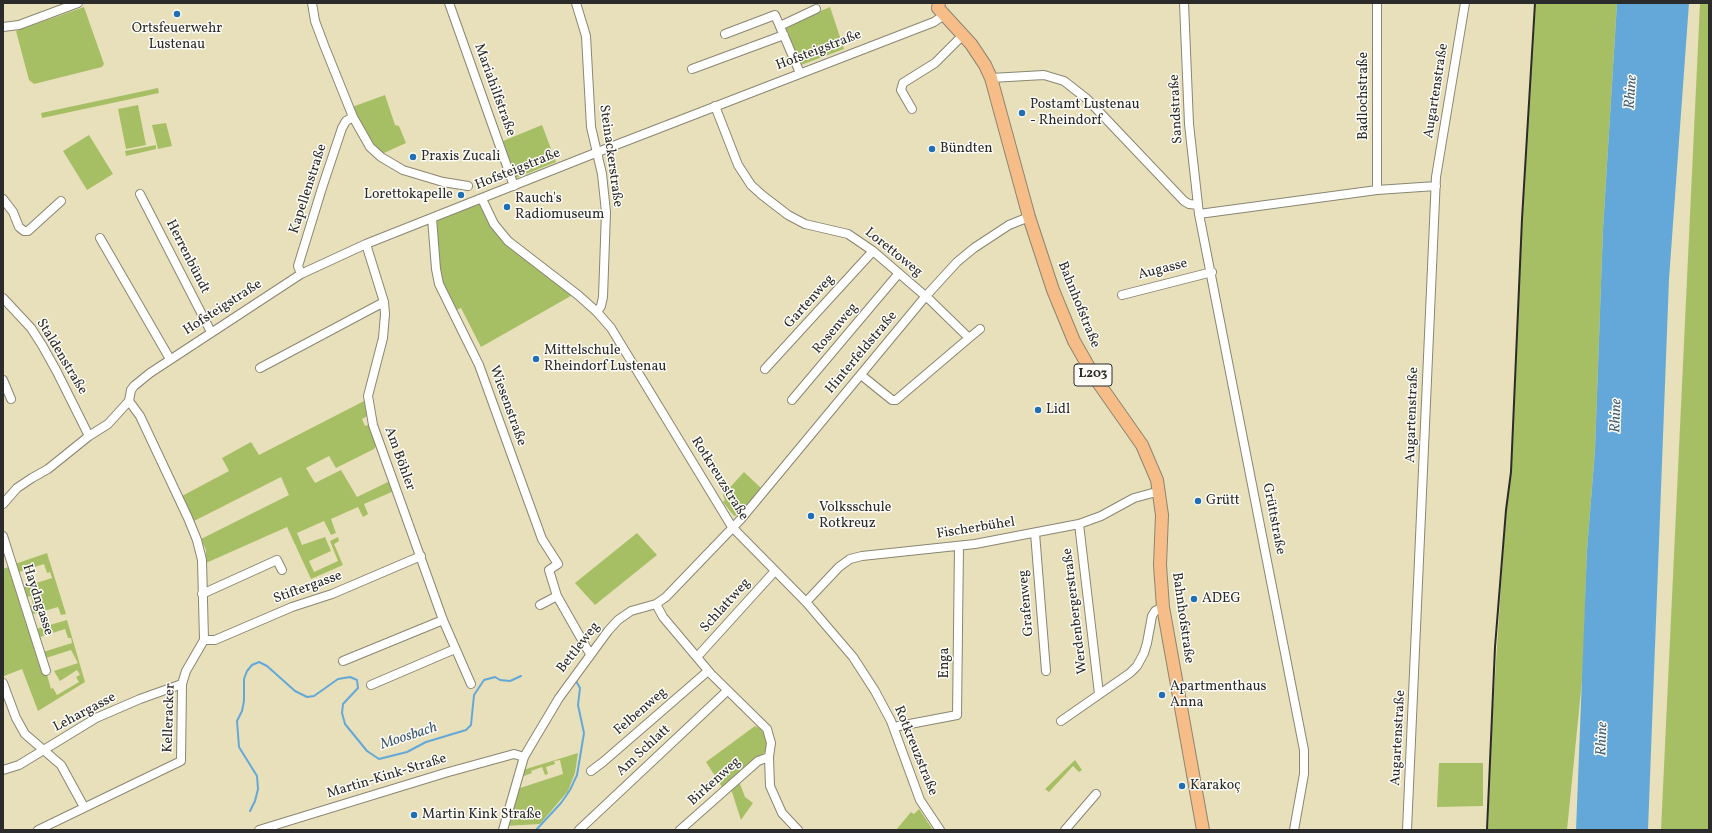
<!DOCTYPE html>
<html>
<head>
<meta charset="utf-8">
<style>
	body { margin:0 }
	#map { position:relative; width:1712px; height:833px; overflow:hidden; background:#e8e0ba; font-family:Vollkorn,serif }
	canvas { display:block }
	.frame { position:absolute; inset:0; border:4px solid #2b2b2b; pointer-events:none }
</style>
</head>
<body>
<div id="map">
<canvas width="1712" height="833"></canvas>
<div class="frame"></div>
</div>
<script>
const ctx = document.querySelector('canvas').getContext('2d');
ctx.lineJoin = 'round';
function fill(path, color) {
  ctx.fillStyle = color;
  ctx.fill(path, 'evenodd');
}
function toPath(rows) {
  const path = new Path2D();
  for (const r of rows) {
    path.moveTo(r[0], r[1]);
    for (let i = 2; i < r.length; i += 2) path.lineTo(r[i], r[i + 1]);
  }
  return path;
}
function stroke(path, color, width, dash) {
  ctx.strokeStyle = color;
  ctx.lineWidth = width;
  ctx.lineCap = dash ? 'butt' : 'round';
  ctx.setLineDash(dash || []);
  ctx.stroke(path);
}
function write(font, color, halo, rows, align = 'center') {
  ctx.font = font + ' Vollkorn,serif';
  ctx.lineWidth = 3;
  ctx.setLineDash([]);
  ctx.textBaseline = 'middle';
  ctx.strokeStyle = halo;
  ctx.fillStyle = color;
  for (const [text, x, y, turn = 0] of rows) {
    ctx.save();
    ctx.translate(x, y);
    ctx.rotate((+turn || 0) * Math.PI / 180);
    ctx.textAlign = isNaN(turn) ? turn : align;
    if (halo) ctx.strokeText(text, 0, 0);
    ctx.fillText(text, 0, 0);
    ctx.restore();
  }
}
fill(toPath([
	[1535,3,1617,3,1603,229,1595,450,1587,550,1583,671,1567,830,1488,830,1491,738,1506,510,1511,472,1519,280],
	[1700,3,1709,3,1709,830,1661,830],
	[84,7,104,64,102,67,34,84,29,80,16,31],
	[830,7,844,49,801,65,784,28,785,26],
	[158,88,159,93,42,118,41,113],
	[385,95,395,125,399,126,406,143,384,153,380,153,368,140,352,107],
	[138,105,146,145,126,149,118,109],
	[166,123,172,146,158,149,152,125],
	[542,125,556,162,516,178,503,141],
	[89,135,113,174,87,190,63,151],
	[156,145,156,149,126,156,125,151],
	[482,199,494,224,576,293,481,347,461,308,452,312,444,294,432,218],
	[366,400,367,416,362,419,365,426,370,424,377,445,374,449,336,468,329,456,306,468,315,483,341,470,357,497,390,481,394,491,364,504,368,514,363,517,358,507,331,519,336,533,331,535,324,521,297,533,302,545,325,537,331,551,309,561,314,572,338,561,330,541,338,537,339,541,334,544,343,565,311,579,287,527,206,563,206,550,201,539,289,495,281,477,194,521,182,496,229,471,222,458,251,442,259,455],
	[744,472,761,488,739,515,734,516,723,502,725,500,723,495],
	[637,533,657,555,595,605,575,583],
	[47,553,66,614,61,615,58,607,33,614,34,624,28,607,33,605,31,596,26,597,23,587,52,578,50,572,47,573,44,564,19,572,21,581,15,564],
	[11,566,45,675,47,675,51,689,53,688,57,695,79,682,76,677,80,675,77,670,60,681,54,671,78,663,71,650,46,658,43,652,72,643,71,638,68,638,65,629,40,637,42,646,36,629,67,620,85,682,38,711,22,669,4,676,3,674,3,569],
	[755,726,761,729,766,737,766,751,724,790,706,762],
	[578,753,575,773,568,791,540,824,505,826,517,789,563,774,560,760,554,761,555,764,546,767,548,774,545,775,542,767,531,771,532,773,521,777,523,770],
	[1075,760,1082,770,1079,772,1073,766,1049,792,1045,789],
	[1439,763,1483,763,1483,806,1437,807],
	[741,780,740,784,745,797,753,803,741,820,731,789],
	[919,809,933,830,896,830,911,812,914,814]
]), '#a7bf64');
fill(toPath([
	[1617,3,1689,3,1669,279,1648,830,1576,830,1587,550,1595,450,1603,229]
]), '#64a8d9');
stroke(toPath([
	[250,811,255,801,258,789,257,776,239,747,237,721,242,711,244,701,244,679,247,671,252,665,259,662,267,666,295,691,307,697,314,696,338,679,350,677,357,680,358,688,343,704,342,713,345,724,367,751,379,759,407,752,426,742,466,730,471,725,474,695,484,680,495,677,500,680,510,681,521,676],
	[536,830,561,803,570,790,577,775,584,733,578,705,580,688,576,681]
]), '#64a8d9', 2);
const minor = toPath([
	[312,3,315,21,324,45,353,117,370,147,381,157,403,170,443,182,468,186],
	[449,3,514,186],
	[576,3,586,36,591,127,602,174,606,212,603,297,601,306,597,312],
	[1184,3,1189,124,1199,214,1304,750,1304,774,1294,830],
	[1377,3,1377,190],
	[780,26,816,9],
	[3,27,19,25,78,3],
	[725,34,775,15,800,73],
	[692,69,784,35],
	[991,78,1044,75,1064,81,1087,99,1184,201,1189,204,1198,205],
	[715,106,738,165,751,185,762,195,788,215,805,224,848,234,873,251,930,300,969,338,896,400,892,400,861,375],
	[912,109,901,90,903,83,935,63,963,35],
	[140,194,211,332],
	[3,199,13,212,19,227,24,231,28,231,61,201],
	[482,199,494,224,508,241,578,295,597,312,611,328,732,527,806,602,853,657,875,691,891,721,920,800,940,830],
	[1199,214,1377,190,1436,186],
	[432,218,436,269,439,284,479,365,542,539,558,564,549,570,557,596],
	[100,238,170,359],
	[366,244,384,302,385,314,383,338,368,396,373,425,443,620,471,684],
	[301,274,298,266,322,188,342,128,346,121,353,117],
	[1122,295,1212,272],
	[3,298,31,328,42,345,57,372,89,436],
	[969,338,980,329],
	[260,368,384,302],
	[765,369,873,251],
	[3,380,11,399],
	[792,400,899,273],
	[3,504,17,488,32,478,48,469,89,436,108,424,129,401,131,390,134,386,150,373,301,274,366,244,608,148,934,22,944,15],
	[1079,524,1099,694],
	[1035,533,1046,671],
	[3,536,46,671],
	[202,594,277,560,282,570],
	[806,602,839,567,850,559,862,556,975,544,1079,524,1101,516,1134,498,1160,491],
	[656,604,663,617,711,674,767,729,771,743,769,757,770,786,782,813,798,830],
	[540,605,557,596,590,654],
	[204,640,215,640,292,607,332,594,421,556],
	[697,657,774,572],
	[343,661,443,620],
	[3,683,16,718,25,734,61,765,84,807],
	[371,685,455,649],
	[1061,721,1130,673,1137,666,1144,653,1147,643,1152,616,1155,611,1163,607],
	[894,727,957,715,959,546],
	[3,770,19,765,96,718,140,699,182,684],
	[591,771,603,762,708,671],
	[38,830,181,761,182,684,186,671,204,640,202,560,197,540,188,518,140,416,129,401],
	[259,830,445,773,514,754,524,757],
	[503,830,524,757,531,745,559,698,608,631,618,620,631,611,656,604,666,597,741,519,925,297,957,262,974,248,1009,225,1029,217],
	[579,830,727,691],
	[680,830,758,761,769,757],
	[1065,830,1096,794],
	[1407,830,1436,177,1465,3]
]);
const primary = toPath([
	[939,3,938,8,971,44,985,65,991,78,1029,217,1053,290,1074,341,1095,378,1142,445,1157,480,1162,515,1160,565,1163,607,1203,830]
]);
stroke(minor, '#8a8672', 10);
stroke(primary, '#8a8672', 14);
stroke(minor, '#fff', 8);
stroke(primary, '#f7bd88', 12);
stroke(toPath([
	[1487,830,1495,647,1506,510,1511,472,1522,219,1535,3]
]), '#2b2b2b', 2);
for (const [x, y, r, color] of [
	[177,14,4,"#1f6fb2"],
	[1022,113,4,"#1f6fb2"],
	[932,149,4,"#1f6fb2"],
	[413,157,4,"#1f6fb2"],
	[461,195,4,"#1f6fb2"],
	[507,207,4,"#1f6fb2"],
	[536,359,4,"#1f6fb2"],
	[1038,410,4,"#1f6fb2"],
	[1198,501,4,"#1f6fb2"],
	[811,516,4,"#1f6fb2"],
	[1194,599,4,"#1f6fb2"],
	[1162,695,4,"#1f6fb2"],
	[1182,786,4,"#1f6fb2"],
	[414,815,4,"#1f6fb2"]
]) {
  const dot = new Path2D();
  dot.arc(x, y, r, 0, 2 * Math.PI);
  ctx.fillStyle = color;
  ctx.fill(dot);
  stroke(dot, '#fdfcf7', 1.5);
}
for (const [x, y, w] of [
	[1093,375,38]
]) {
  const box = new Path2D();
  box.roundRect(x - w / 2, y - 11, w, 22, 3);
  ctx.fillStyle = '#fdfcf7';
  ctx.fill(box);
  stroke(box, '#2b2b2b', 1);
}
write('bold 13px', '#2b2b2b', null, [
	["L203",1093,375]
]);
write('14px', '#2b2b2b', '#fdfcf7', [
	["Ortsfeuerwehr",177,29,"center"],
	["Lustenau",177,45,"center"],
	["Postamt Lustenau",1030,105],
	["- Rheindorf",1030,121],
	["Bündten",940,149],
	["Praxis Zucali",421,157],
	["Lorettokapelle",453,195,"right"],
	["Rauch's",515,199],
	["Radiomuseum",515,215],
	["Mittelschule",544,351],
	["Rheindorf Lustenau",544,367],
	["Lidl",1046,410],
	["Grütt",1206,501],
	["Volksschule",819,508],
	["Rotkreuz",819,524],
	["ADEG",1202,599],
	["Apartmenthaus",1170,687],
	["Anna",1170,703],
	["Karakoç",1190,786],
	["Martin Kink Straße",422,815]
], 'left');
write('14px', '#2b2b2b', '#fdfcf7', [
	["Hofsteigstraße",819,51,-21],
	["Mariahilfstraße",494,90,70],
	["Augartenstraße",1437,91,-81],
	["Badlochstraße",1364,96,-90],
	["Sandstraße",1177,109,-93],
	["Steinackerstraße",610,156,82],
	["Hofsteigstraße",518,170,-22],
	["Kapellenstraße",309,189,-72],
	["Lorettoweg",893,253,39],
	["Herrenbündt",187,257,63],
	["Augasse",1163,270,-14],
	["Gartenweg",810,302,-48],
	["Bahnhofstraße",1078,305,68],
	["Hofsteigstraße",223,308,-33],
	["Rosenweg",836,329,-50],
	["Hinterfeldstraße",862,353,-50],
	["Staldenstraße",61,357,59],
	["Wiesenstraße",507,406,70],
	["Augartenstraße",1413,415,-88],
	["Am Böhler",399,459,70],
	["Rotkreuzstraße",719,479,58],
	["Grüttstraße",1273,519,79],
	["Fischerbühel",976,529,-9],
	["Stiftergasse",308,588,-20],
	["Haydngasse",37,600,72],
	["Grafenweg",1027,603,-95],
	["Schlattweg",726,606,-48],
	["Werdenbergerstraße",1076,611,-97],
	["Bahnhofstraße",1182,618,82],
	["Bettleweg",579,648,-52],
	["Enga",945,663,-90],
	["Felbenweg",641,712,-41],
	["Lehargasse",85,713,-28],
	["Kelleracker",170,718,-88],
	["Augartenstraße",1399,738,-87],
	["Am Schlatt",644,751,-43],
	["Rotkreuzstraße",915,751,68],
	["Martin-Kink-Straße",387,777,-17],
	["Birkenweg",715,782,-42]
]);
write('italic 15px', '#425d71', '#fdfcf7', [
	["Rhine",1632,92,-86],
	["Rhine",1617,416,-88],
	["Moosbach",409,737,-18],
	["Rhine",1603,739,-88]
]);
</script>
</body>
</html>
